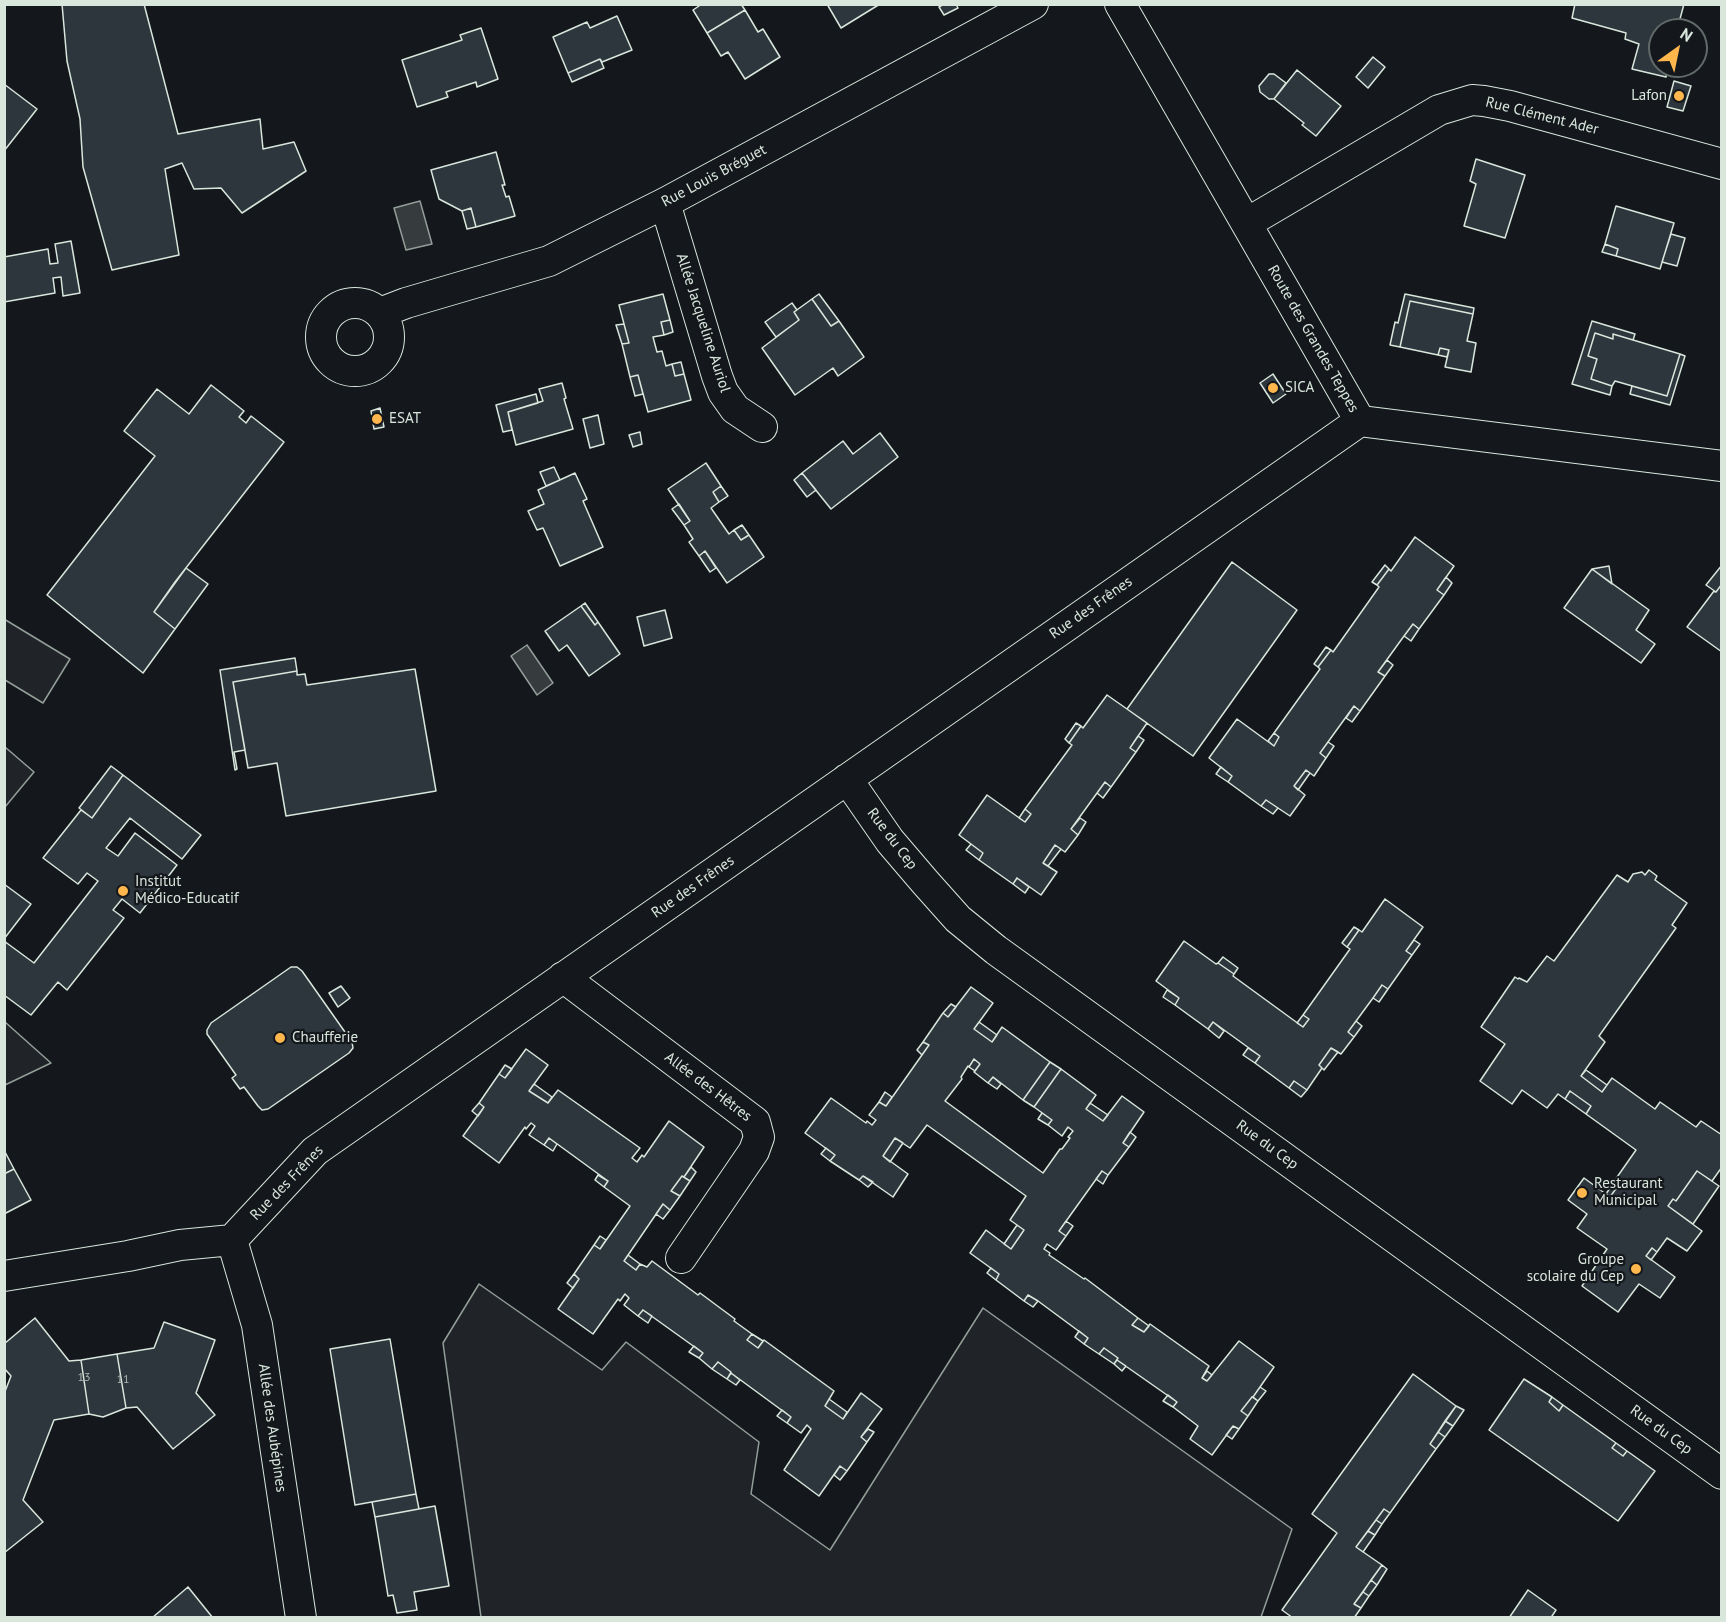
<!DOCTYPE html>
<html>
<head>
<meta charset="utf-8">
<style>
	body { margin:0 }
	#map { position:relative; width:1726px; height:1622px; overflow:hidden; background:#14181c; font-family:"PT Sans",sans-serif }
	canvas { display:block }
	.frame { position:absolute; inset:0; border:6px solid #d8e6dc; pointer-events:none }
	.north { position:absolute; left:1648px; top:18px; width:60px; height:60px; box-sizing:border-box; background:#14181c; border:2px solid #626a69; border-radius:50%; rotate:33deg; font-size:16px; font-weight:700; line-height:24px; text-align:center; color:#d8e6dc }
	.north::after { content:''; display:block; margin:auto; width:21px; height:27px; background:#ffb74d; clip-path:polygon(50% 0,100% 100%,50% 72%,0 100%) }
</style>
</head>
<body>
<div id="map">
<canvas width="1726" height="1622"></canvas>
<div class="frame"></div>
<div class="north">N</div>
</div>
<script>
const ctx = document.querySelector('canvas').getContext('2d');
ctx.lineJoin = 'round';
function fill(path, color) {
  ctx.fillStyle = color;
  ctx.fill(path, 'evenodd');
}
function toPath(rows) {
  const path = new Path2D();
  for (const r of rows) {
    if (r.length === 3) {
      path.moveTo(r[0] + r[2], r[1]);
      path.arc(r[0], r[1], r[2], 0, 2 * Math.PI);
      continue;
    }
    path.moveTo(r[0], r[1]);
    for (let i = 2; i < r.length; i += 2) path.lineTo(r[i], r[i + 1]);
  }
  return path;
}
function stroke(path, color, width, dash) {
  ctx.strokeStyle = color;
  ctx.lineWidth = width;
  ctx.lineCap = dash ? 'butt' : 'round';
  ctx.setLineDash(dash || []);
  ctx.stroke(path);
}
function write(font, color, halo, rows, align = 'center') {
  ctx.font = font + ' "PT Sans",sans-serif';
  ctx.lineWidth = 4.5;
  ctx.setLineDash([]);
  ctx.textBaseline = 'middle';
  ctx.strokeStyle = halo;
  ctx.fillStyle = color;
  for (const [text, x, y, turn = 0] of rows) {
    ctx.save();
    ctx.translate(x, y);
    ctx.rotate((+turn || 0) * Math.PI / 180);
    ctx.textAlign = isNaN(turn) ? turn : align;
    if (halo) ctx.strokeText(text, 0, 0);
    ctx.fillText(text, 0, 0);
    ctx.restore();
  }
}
const green = toPath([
	[4,619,70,659,43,703,5,680,4,619],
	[5,747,34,772,5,807,5,747],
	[5,1022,51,1063,5,1085,5,1022],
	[479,1284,602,1370,626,1342,759,1442,751,1494,830,1550,983,1308,1292,1529,1261,1617,481,1617,443,1343,479,1284]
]);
fill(green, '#202428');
stroke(green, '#939e99', 1.5);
const water = toPath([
	[420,201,432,244,406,250,394,208,420,201],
	[527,645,553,683,537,695,511,656,527,645]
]);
fill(water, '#363b3e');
stroke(water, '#939e99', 1.5);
const building = toPath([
	[62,4,144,4,178,134,260,119,263,149,294,142,306,171,242,213,221,188,194,189,182,163,165,169,179,255,112,270,83,167,80,119,67,61,62,4],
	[698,4,741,4,745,10,707,33,693,10,699,6,698,4],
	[827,4,880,4,841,28,827,4],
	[944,4,956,4,958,8,944,15,939,7,944,4],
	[1575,4,1684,4,1677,30,1660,30,1660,66,1668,66,1666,77,1632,69,1639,44,1625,39,1626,33,1572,18,1575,4],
	[745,10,758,32,763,29,780,57,745,79,728,52,721,56,707,33,745,10],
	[617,16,632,50,602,62,600,59,568,73,553,37,587,22,590,28,617,16],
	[481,28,498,79,477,87,476,82,446,92,448,97,417,107,402,60,462,40,460,35,481,28],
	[1373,57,1385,67,1368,88,1356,77,1373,57],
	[600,59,604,68,572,82,568,73,600,59],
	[1297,70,1341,106,1316,136,1302,125,1304,123,1274,99,1297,70],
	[1269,74,1274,74,1286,83,1274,99,1269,99,1260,92,1259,86,1269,74],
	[1674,81,1691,86,1683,111,1667,107,1674,81],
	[4,84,37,109,4,151,4,84],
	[496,152,505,185,502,185,506,197,509,196,515,216,476,227,471,208,462,211,439,199,431,170,496,152],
	[1476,159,1525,175,1505,238,1464,226,1476,184,1470,181,1476,159],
	[1616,206,1674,223,1660,269,1616,256,1618,249,1605,244,1616,206],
	[471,208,476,227,467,229,462,211,471,208],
	[1671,234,1685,238,1677,266,1662,262,1671,234],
	[71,241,80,293,63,296,61,277,53,278,55,293,4,302,4,257,48,249,50,264,58,263,55,244,71,241],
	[1605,244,1618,249,1616,256,1602,252,1605,244],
	[663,294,670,320,661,322,664,335,653,337,657,352,662,351,666,366,672,364,675,376,684,374,691,400,648,412,638,375,630,377,622,344,629,343,619,305,663,294],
	[819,294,839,321,831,326,812,299,819,294],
	[1405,294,1474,308,1473,314,1410,301,1400,347,1390,345,1395,322,1398,323,1405,294],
	[812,299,831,326,839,321,864,357,838,376,833,368,795,395,762,348,799,320,794,312,812,299],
	[1410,301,1473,314,1467,341,1476,343,1471,372,1445,367,1449,350,1440,348,1438,355,1400,347,1410,301],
	[792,303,797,310,794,312,799,320,776,337,765,322,792,303],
	[670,320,673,332,664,335,661,322,670,320],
	[1592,321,1635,334,1633,340,1613,334,1613,339,1595,333,1588,356,1597,359,1591,379,1612,386,1610,395,1572,384,1592,321],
	[624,324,629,343,622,344,616,325,624,324],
	[1595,333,1613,339,1613,334,1680,354,1667,396,1615,381,1612,386,1591,379,1597,359,1588,356,1595,333],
	[1440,348,1449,350,1447,357,1438,355,1440,348],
	[1680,354,1685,356,1670,405,1630,394,1632,386,1667,396,1680,354],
	[681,362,684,374,675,376,672,364,681,362],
	[1273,374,1286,394,1273,403,1260,383,1273,374],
	[638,375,643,394,635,396,630,377,638,375],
	[562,383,566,398,564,399,573,429,516,445,508,412,543,401,539,389,562,383],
	[211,385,244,411,239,417,246,423,251,416,284,442,175,582,154,612,175,629,143,673,47,595,155,456,124,431,157,389,189,414,211,385],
	[536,394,538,403,508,412,512,430,503,432,496,405,536,394],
	[380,408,384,427,374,429,371,411,380,408],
	[598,415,604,444,590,448,583,419,598,415],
	[640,432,642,444,633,447,629,435,640,432],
	[880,433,898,457,831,509,802,473,843,441,853,454,880,433],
	[706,463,721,486,713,492,719,502,711,508,729,534,734,530,741,540,749,535,764,557,727,583,705,551,699,556,689,542,693,539,684,525,690,521,668,489,706,463],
	[554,467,560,480,546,486,540,472,554,467],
	[575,473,587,499,583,501,603,547,560,566,543,528,537,530,528,511,544,504,538,490,575,473],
	[802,473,816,490,807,497,794,480,802,473],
	[721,486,728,496,719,502,713,492,721,486],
	[679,504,690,521,684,525,672,509,679,504],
	[742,525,749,535,741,540,734,530,742,525],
	[1415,537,1454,566,1437,590,1444,595,1419,629,1413,624,1404,636,1378,672,1385,676,1360,711,1354,706,1320,753,1326,758,1314,776,1306,770,1294,786,1305,795,1290,816,1266,800,1261,806,1228,782,1232,776,1209,758,1237,719,1274,746,1279,737,1274,733,1320,669,1318,667,1331,650,1333,652,1379,587,1377,585,1389,569,1391,571,1415,537],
	[705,551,716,568,710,572,699,556,705,551],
	[1232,562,1297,610,1193,756,1127,709,1232,562],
	[1385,565,1389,569,1377,585,1372,582,1385,565],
	[1722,565,1722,584,1716,592,1706,585,1722,565],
	[1609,566,1612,584,1592,569,1609,566],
	[186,568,208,584,175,629,154,612,186,568],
	[1592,569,1649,610,1636,630,1655,644,1641,663,1564,608,1592,569],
	[1446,577,1452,583,1444,595,1437,590,1446,577],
	[1722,584,1722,652,1687,627,1714,591,1716,592,1722,584],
	[585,603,598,622,595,625,581,606,585,603],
	[581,606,595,625,598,622,620,654,589,676,567,645,559,651,545,631,581,606],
	[665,610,672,638,644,646,637,617,665,610],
	[1413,624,1419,629,1411,641,1404,636,1413,624],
	[1326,647,1331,650,1318,667,1314,664,1326,647],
	[295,658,297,671,233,682,245,750,234,752,237,769,235,770,220,670,295,658],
	[1387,660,1393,665,1385,676,1378,672,1387,660],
	[415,669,436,791,286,816,277,763,248,768,233,682,297,671,297,675,305,674,307,685,415,669],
	[1107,695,1147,723,1130,748,1136,752,1111,787,1105,782,1071,829,1078,835,1065,852,1055,845,1043,863,1057,872,1041,895,1017,878,1013,884,979,860,983,853,959,835,987,795,1025,822,1031,814,1025,809,1072,745,1069,743,1081,726,1083,728,1107,695],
	[1354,706,1360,711,1352,722,1346,718,1354,706],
	[1076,723,1081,726,1069,743,1065,739,1076,723],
	[1274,733,1279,737,1274,746,1268,741,1274,733],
	[1138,736,1144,740,1136,752,1130,748,1138,736],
	[1328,742,1334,746,1326,758,1320,753,1328,742],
	[111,766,123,775,92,818,79,808,111,766],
	[1221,767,1232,776,1228,782,1216,774,1221,767],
	[1306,770,1310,773,1298,790,1294,786,1306,770],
	[123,775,201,835,182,859,130,818,106,848,118,856,135,833,177,865,140,913,122,899,113,910,124,918,67,990,58,982,31,1015,4,995,4,941,34,963,98,881,87,873,78,884,43,858,81,810,92,818,123,775],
	[1105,782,1111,787,1103,798,1097,793,1105,782],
	[1266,800,1278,808,1273,814,1261,806,1266,800],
	[1025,809,1031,814,1025,822,1019,818,1025,809],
	[1080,818,1086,822,1078,835,1071,829,1080,818],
	[971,844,983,853,979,860,966,850,971,844],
	[1055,845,1061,849,1048,866,1043,863,1055,845],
	[1649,870,1657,876,1655,880,1687,903,1672,925,1676,928,1599,1036,1605,1042,1581,1076,1602,1092,1612,1078,1655,1109,1660,1102,1696,1127,1701,1121,1722,1135,1722,1167,1712,1181,1697,1171,1676,1201,1673,1199,1668,1206,1702,1231,1687,1251,1667,1238,1657,1252,1652,1248,1646,1256,1675,1277,1660,1298,1639,1284,1618,1312,1582,1286,1607,1249,1577,1228,1587,1214,1568,1200,1584,1178,1610,1197,1620,1183,1615,1180,1636,1150,1586,1114,1591,1106,1570,1091,1565,1099,1558,1094,1547,1108,1522,1090,1512,1104,1480,1081,1505,1044,1481,1027,1515,977,1518,979,1519,978,1527,982,1547,956,1554,961,1617,875,1628,882,1633,874,1642,872,1645,875,1649,870],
	[1017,878,1029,887,1025,893,1013,884,1017,878],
	[4,884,31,904,4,939,4,884],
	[1385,899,1423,927,1406,951,1412,955,1388,989,1382,985,1373,998,1348,1032,1354,1037,1341,1054,1331,1048,1319,1065,1322,1068,1307,1090,1294,1081,1289,1088,1255,1063,1260,1056,1213,1022,1208,1029,1175,1005,1179,998,1156,981,1184,941,1216,964,1218,963,1234,974,1233,976,1303,1027,1309,1019,1303,1015,1350,949,1347,947,1359,930,1362,932,1385,899],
	[1354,927,1359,930,1347,947,1342,943,1354,927],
	[1414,940,1420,944,1412,955,1406,951,1414,940],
	[1223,957,1238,968,1234,974,1218,963,1223,957],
	[291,967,297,967,302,971,352,1042,353,1048,349,1053,268,1109,262,1110,258,1106,244,1087,240,1089,232,1078,236,1075,207,1034,207,1030,211,1023,291,967],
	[1382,985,1388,989,1379,1002,1373,998,1382,985],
	[341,986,350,998,338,1007,329,993,341,986],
	[971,987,993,1003,974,1029,992,1042,1002,1027,1050,1062,1023,1100,993,1077,988,1083,974,1072,980,1064,974,1059,969,1067,968,1066,961,1077,962,1079,945,1101,1043,1173,1060,1149,1062,1149,1070,1138,1068,1137,1073,1131,1068,1127,1062,1136,1048,1125,1052,1120,1034,1107,1061,1069,1096,1095,1086,1109,1103,1121,1122,1096,1144,1112,1123,1143,1129,1147,1108,1175,1102,1171,1059,1231,1066,1236,1056,1250,1047,1244,1044,1249,1050,1253,1049,1255,1084,1279,1085,1278,1138,1318,1132,1325,1144,1332,1150,1324,1209,1366,1202,1378,1207,1381,1239,1341,1274,1367,1253,1397,1252,1397,1241,1411,1248,1416,1239,1429,1233,1426,1212,1455,1190,1439,1198,1426,1173,1407,1177,1402,1117,1360,1118,1358,1104,1348,1099,1354,1084,1344,1088,1338,1038,1301,1028,1295,1024,1301,996,1280,999,1274,970,1253,986,1230,1011,1249,1024,1230,1010,1220,1026,1196,927,1125,910,1148,895,1138,883,1156,908,1174,893,1197,863,1176,859,1180,830,1161,835,1155,805,1133,831,1098,866,1123,867,1121,872,1125,876,1120,869,1115,879,1102,886,1106,929,1045,923,1042,943,1013,948,1017,971,987],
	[1167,990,1179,998,1175,1005,1163,997,1167,990],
	[951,1004,956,1007,948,1017,943,1013,951,1004],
	[1303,1015,1309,1019,1303,1027,1297,1023,1303,1015],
	[1356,1021,1362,1026,1354,1037,1348,1032,1356,1021],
	[979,1022,997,1035,992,1042,974,1029,979,1022],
	[1213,1022,1224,1031,1219,1038,1208,1029,1213,1022],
	[923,1042,929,1045,922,1055,917,1050,923,1042],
	[1248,1048,1260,1056,1255,1063,1243,1055,1248,1048],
	[1331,1048,1338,1052,1324,1070,1319,1065,1331,1048],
	[526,1049,548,1065,529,1091,548,1103,558,1090,640,1148,632,1158,637,1162,642,1155,644,1157,669,1121,704,1147,684,1177,682,1176,671,1191,680,1196,670,1210,663,1204,624,1261,636,1270,640,1264,647,1267,652,1261,698,1295,700,1293,735,1319,734,1321,752,1334,747,1340,758,1348,764,1340,834,1391,825,1406,843,1419,861,1393,882,1409,861,1437,867,1442,847,1471,840,1466,819,1496,784,1470,811,1429,807,1425,801,1433,787,1423,791,1417,731,1373,731,1372,718,1362,712,1369,699,1358,703,1353,643,1310,638,1316,624,1305,629,1298,625,1294,620,1301,618,1299,593,1334,558,1309,579,1279,574,1274,594,1245,600,1249,630,1206,604,1187,608,1181,549,1138,544,1145,529,1135,535,1126,531,1123,526,1129,525,1127,499,1163,463,1136,484,1107,479,1103,499,1074,505,1078,526,1049],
	[974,1059,980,1064,975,1071,969,1067,974,1059],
	[1050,1062,1061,1069,1034,1107,1023,1100,1050,1062],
	[505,1065,512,1069,505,1078,499,1074,505,1065],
	[1586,1070,1607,1085,1602,1092,1581,1076,1586,1070],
	[993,1077,1001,1084,997,1089,988,1083,993,1077],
	[1294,1081,1307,1090,1301,1097,1289,1088,1294,1081],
	[534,1084,552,1097,548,1103,529,1091,534,1084],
	[1570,1091,1591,1106,1586,1114,1565,1099,1570,1091],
	[885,1092,892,1097,886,1106,879,1102,885,1092],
	[479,1103,484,1107,478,1116,472,1111,479,1103],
	[1090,1103,1108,1115,1103,1121,1086,1109,1090,1103],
	[1042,1113,1052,1120,1048,1125,1038,1119,1042,1113],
	[1130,1132,1136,1137,1129,1147,1123,1143,1130,1132],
	[549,1138,557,1144,553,1151,544,1145,549,1138],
	[895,1138,903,1143,890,1162,883,1156,895,1138],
	[826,1148,835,1155,830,1161,821,1154,826,1148],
	[4,1150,14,1169,4,1174,4,1150],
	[691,1167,696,1172,690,1181,684,1177,691,1167],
	[14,1169,31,1200,4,1214,4,1174,14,1169],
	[1102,1171,1108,1175,1103,1184,1096,1179,1102,1171],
	[1697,1171,1719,1186,1693,1224,1668,1206,1673,1199,1676,1201,1697,1171],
	[598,1175,608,1181,604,1187,595,1180,598,1175],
	[682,1176,690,1181,680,1196,671,1191,682,1176],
	[863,1176,873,1182,868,1187,859,1180,863,1176],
	[1615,1180,1620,1183,1610,1197,1606,1194,1615,1180],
	[663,1204,670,1210,663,1219,656,1214,663,1204],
	[1066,1221,1073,1226,1066,1236,1059,1231,1066,1221],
	[1017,1225,1024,1230,1011,1249,1004,1244,1017,1225],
	[600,1236,606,1240,600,1249,594,1245,600,1236],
	[1652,1248,1657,1252,1651,1260,1646,1256,1652,1248],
	[628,1255,640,1264,636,1270,624,1261,628,1255],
	[991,1268,999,1274,996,1280,987,1273,991,1268],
	[574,1274,579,1279,573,1288,567,1283,574,1274],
	[1028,1295,1038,1301,1033,1307,1024,1301,1028,1295],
	[643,1310,652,1316,648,1323,638,1316,643,1310],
	[35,1318,69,1361,81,1360,89,1414,54,1420,23,1500,43,1522,4,1553,4,1394,11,1376,4,1368,4,1344,35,1318],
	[1138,1318,1149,1326,1144,1332,1132,1325,1138,1318],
	[164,1322,215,1340,196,1393,215,1415,173,1449,137,1407,126,1408,117,1354,154,1348,164,1322],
	[1079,1331,1088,1338,1084,1344,1075,1337,1079,1331],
	[752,1334,763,1341,758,1348,747,1340,752,1334],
	[390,1339,416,1494,355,1505,330,1349,390,1339],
	[694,1346,703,1353,699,1358,689,1352,694,1346],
	[1104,1348,1118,1358,1114,1364,1099,1354,1104,1348],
	[117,1354,126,1408,103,1417,89,1414,81,1360,117,1354],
	[1117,1360,1126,1366,1122,1371,1114,1364,1117,1360],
	[718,1362,731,1372,727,1379,712,1369,718,1362],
	[1207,1371,1212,1375,1207,1381,1202,1378,1207,1371],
	[731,1373,740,1380,736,1385,727,1379,731,1373],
	[1413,1374,1456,1406,1430,1444,1436,1449,1390,1513,1384,1509,1356,1547,1382,1565,1354,1604,1361,1608,1354,1618,1293,1618,1282,1610,1337,1533,1312,1514,1413,1374],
	[1524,1379,1552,1397,1549,1402,1559,1411,1563,1405,1616,1443,1612,1448,1623,1456,1627,1451,1655,1471,1618,1521,1489,1430,1524,1379],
	[1260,1387,1266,1391,1258,1401,1253,1397,1260,1387],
	[1168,1395,1177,1402,1173,1407,1163,1401,1168,1395],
	[1252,1397,1258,1401,1248,1416,1241,1411,1252,1397],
	[1552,1397,1563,1405,1559,1411,1549,1402,1552,1397],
	[829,1399,847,1412,843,1419,825,1406,829,1399],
	[1456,1406,1464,1410,1453,1426,1445,1421,1456,1406],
	[782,1410,791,1417,787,1423,777,1416,782,1410],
	[1445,1421,1453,1426,1445,1437,1438,1432,1445,1421],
	[1233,1426,1239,1429,1232,1439,1226,1435,1233,1426],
	[868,1429,874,1432,867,1442,861,1437,868,1429],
	[1438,1432,1445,1437,1436,1449,1430,1444,1438,1432],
	[1616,1443,1627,1451,1623,1456,1612,1448,1616,1443],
	[840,1466,847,1471,840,1480,834,1475,840,1466],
	[416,1494,419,1509,375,1517,372,1502,416,1494],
	[435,1506,449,1586,414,1592,417,1610,397,1613,393,1595,388,1596,375,1517,435,1506],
	[1384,1509,1390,1513,1382,1524,1376,1520,1384,1509],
	[1376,1520,1382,1524,1375,1535,1368,1531,1376,1520],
	[1368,1531,1375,1535,1363,1552,1356,1547,1368,1531],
	[1382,1565,1387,1569,1377,1585,1371,1580,1382,1565],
	[1371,1580,1377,1585,1369,1596,1363,1592,1371,1580],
	[188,1587,213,1618,152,1618,188,1587],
	[1528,1590,1556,1610,1552,1616,1555,1618,1509,1618,1528,1590],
	[1363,1592,1369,1596,1361,1608,1354,1604,1363,1592]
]);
fill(building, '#2c363c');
stroke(building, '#d8e6dc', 1.5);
const minor = toPath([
	[1120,4,1360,421,1722,466],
	[665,203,717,376,723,392,735,409,762,427],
	[1247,223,1439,110,1472,100,1484,101,1510,106,1722,164],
	[355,337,34],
	[380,313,406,303,549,261,665,203,1033,4],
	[847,779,890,841,925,882,958,919,996,950,1722,1474],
	[563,977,755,1122,759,1137,754,1151,681,1258],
	[232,1240,257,1325,301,1618],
	[4,1276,128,1256,180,1245,232,1240,315,1151,1360,421]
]);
stroke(minor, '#d8e6dc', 32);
stroke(minor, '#14181c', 30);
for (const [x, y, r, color] of [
	[1679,96,6,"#ffb74d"],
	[1273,388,6,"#ffb74d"],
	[377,419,6,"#ffb74d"],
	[123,891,6,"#ffb74d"],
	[280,1038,6,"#ffb74d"],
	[1582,1193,6,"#ffb74d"],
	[1636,1269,6,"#ffb74d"]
]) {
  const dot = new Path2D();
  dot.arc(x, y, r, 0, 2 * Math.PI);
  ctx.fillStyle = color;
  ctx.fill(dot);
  stroke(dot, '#14181c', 2);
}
write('12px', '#adbab4', null, [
	["13",84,1378],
	["11",123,1380]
]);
write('15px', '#d8e6dc', '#14181c', [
	["Lafon",1667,96,"right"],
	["SICA",1285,388],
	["ESAT",389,419],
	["Institut",135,882],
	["Médico-Educatif",135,899],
	["Chaufferie",292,1038],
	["Restaurant",1594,1184],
	["Municipal",1594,1201],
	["Groupe",1624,1260,"right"],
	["scolaire du Cep",1624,1277,"right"]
], 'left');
write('15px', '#d8e6dc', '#14181c', [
	["Rue Clément Ader",1542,116,14],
	["Rue Louis Bréguet",714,176,-28],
	["Allée Jacqueline Auriol",703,323,72],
	["Route des Grandes Teppes",1313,339,60],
	["Rue des Frênes",1091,608,-35],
	["Rue du Cep",892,839,53],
	["Rue des Frênes",693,887,-35],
	["Allée des Hêtres",708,1087,37],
	["Rue du Cep",1267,1145,36],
	["Rue des Frênes",287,1183,-46],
	["Allée des Aubépines",272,1428,82],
	["Rue du Cep",1661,1430,36]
]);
</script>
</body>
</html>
